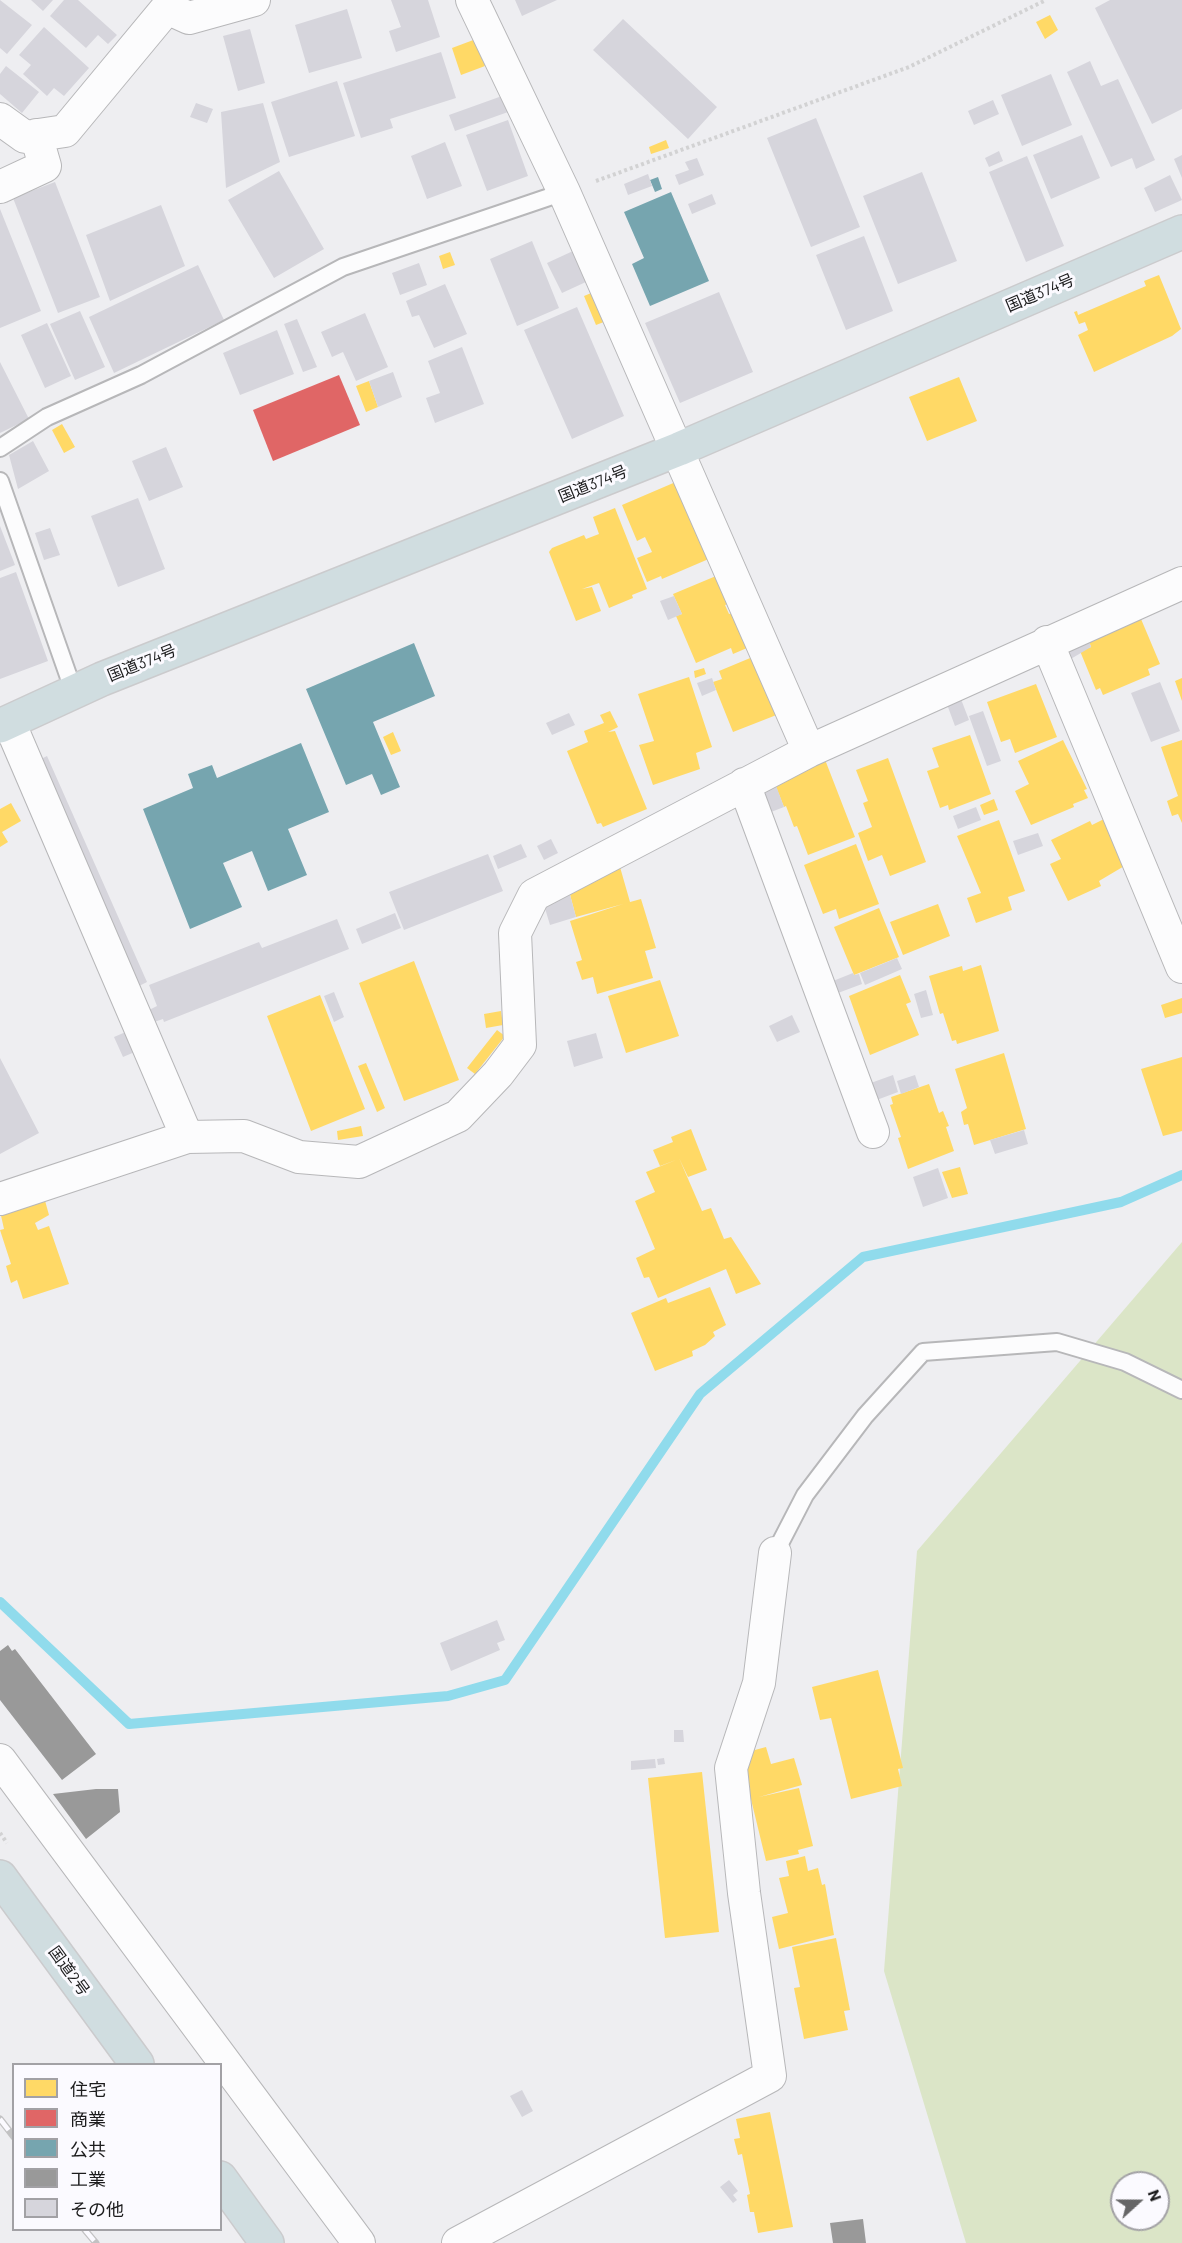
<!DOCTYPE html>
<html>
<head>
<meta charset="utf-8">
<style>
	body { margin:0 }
	#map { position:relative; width:1182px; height:2243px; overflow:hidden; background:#eeeef1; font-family:Barlow,"Noto Sans JP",sans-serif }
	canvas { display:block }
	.legend { position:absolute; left:12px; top:2063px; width:210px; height:168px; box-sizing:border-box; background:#fbfaff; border:2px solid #a2a1a5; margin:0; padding:8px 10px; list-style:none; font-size:18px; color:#1c1c1d }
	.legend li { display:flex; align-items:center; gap:12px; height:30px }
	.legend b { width:30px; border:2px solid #a2a1a5 }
	.north { position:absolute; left:1110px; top:2171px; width:60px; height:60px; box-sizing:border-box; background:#fbfaff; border:2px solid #a2a1a5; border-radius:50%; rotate:69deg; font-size:16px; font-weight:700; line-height:24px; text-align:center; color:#1c1c1d }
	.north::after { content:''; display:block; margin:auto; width:21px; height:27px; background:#666667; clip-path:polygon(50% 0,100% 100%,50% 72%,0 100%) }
</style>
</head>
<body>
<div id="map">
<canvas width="1182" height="2243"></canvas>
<ul class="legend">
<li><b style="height:16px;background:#ffd966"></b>住宅</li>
<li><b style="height:16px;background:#e06666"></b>商業</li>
<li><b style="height:16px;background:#76a5af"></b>公共</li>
<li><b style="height:16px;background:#999"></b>工業</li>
<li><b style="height:16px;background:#d6d5dc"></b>その他</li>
</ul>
<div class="north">N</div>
</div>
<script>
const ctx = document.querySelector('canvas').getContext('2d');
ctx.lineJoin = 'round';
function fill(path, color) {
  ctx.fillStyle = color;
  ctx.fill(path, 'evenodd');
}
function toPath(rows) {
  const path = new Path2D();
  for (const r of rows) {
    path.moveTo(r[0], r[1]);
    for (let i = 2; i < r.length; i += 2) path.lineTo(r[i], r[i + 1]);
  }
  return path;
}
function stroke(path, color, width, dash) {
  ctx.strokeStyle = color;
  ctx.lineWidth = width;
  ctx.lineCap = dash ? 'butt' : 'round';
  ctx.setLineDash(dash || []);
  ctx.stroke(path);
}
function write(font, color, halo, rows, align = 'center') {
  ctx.font = font + ' Barlow,"Noto Sans JP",sans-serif';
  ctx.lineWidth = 6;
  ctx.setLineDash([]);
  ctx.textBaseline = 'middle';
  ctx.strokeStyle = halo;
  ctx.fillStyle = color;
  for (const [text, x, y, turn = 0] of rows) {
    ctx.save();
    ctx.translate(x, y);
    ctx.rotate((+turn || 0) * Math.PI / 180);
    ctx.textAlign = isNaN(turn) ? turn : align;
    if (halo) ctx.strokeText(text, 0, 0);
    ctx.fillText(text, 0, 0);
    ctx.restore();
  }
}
fill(toPath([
	[1182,1242,1182,2243,966,2243,884,1971,917,1551],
	[1122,2183,1158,2183,1158,2219,1122,2219]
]), '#dbe5c7');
fill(toPath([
	[1050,15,1058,30,1045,39,1036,22],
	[476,39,485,66,461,75,452,48],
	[666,140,669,148,651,154,649,147],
	[450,252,455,265,443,269,439,256],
	[1159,275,1181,329,1172,336,1094,372,1078,335,1088,330,1085,322,1079,324,1074,312,1077,311,1078,315,1146,286,1144,281],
	[596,291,609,320,596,325,584,296],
	[959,377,977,421,927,441,909,397],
	[369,381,378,407,366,412,356,386],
	[62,424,75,447,64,453,52,430],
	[678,481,711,558,662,579,661,576,647,582,637,558,652,552,645,537,637,541,622,505],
	[615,508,647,589,632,595,633,598,609,608,599,583,582,589,592,587,601,611,576,621,549,552,552,548,584,535,586,539,599,534,593,517],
	[716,576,728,604,725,605,729,614,733,613,747,648,733,654,731,648,696,663,676,616,682,614,673,594],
	[1141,619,1160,664,1148,669,1150,675,1103,695,1100,688,1096,690,1080,651,1091,647,1089,641],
	[755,656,779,714,733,732,713,682,722,679,719,671],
	[704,668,706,674,695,678,694,671],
	[689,677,712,747,696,753,700,769,653,785,639,745,654,741,638,694],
	[1182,678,1182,701,1175,681],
	[1036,684,1057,737,1015,753,1010,739,1001,742,987,702],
	[610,711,618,727,608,732,615,731,647,809,603,827,601,823,597,824,567,751,588,742,584,731,604,723,600,715],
	[393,732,401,751,391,755,383,737],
	[970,735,991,794,949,810,948,805,940,808,927,771,939,767,932,748],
	[1063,740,1087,789,1084,790,1088,798,1073,804,1074,807,1031,825,1015,791,1029,784,1018,761],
	[1182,740,1182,823,1178,814,1172,816,1167,801,1178,796,1161,747],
	[824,757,855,837,808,855,797,826,794,827,786,806,784,807,772,777],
	[888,758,926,862,890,876,882,855,868,861,858,833,872,827,863,803,868,801,856,770],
	[994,799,998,810,984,815,980,805],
	[11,803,21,821,2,832,8,842,0,847,0,809],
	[1104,819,1126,865,1099,881,1101,886,1068,901,1050,864,1061,859,1051,840,1090,821,1092,825],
	[999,820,1025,891,1008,897,1012,910,976,923,967,898,981,893,957,836],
	[856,844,879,904,839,919,836,909,823,914,804,865],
	[620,867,630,902,641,899,656,948,645,951,653,978,597,994,593,977,582,980,576,962,582,960,570,921,623,904,576,917,569,891],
	[938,904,950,936,903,955,890,922],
	[879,908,899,957,854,975,834,927],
	[414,961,459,1080,404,1101,359,983],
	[981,965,999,1031,957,1044,956,1040,952,1041,943,1013,940,1014,929,976,962,966,963,971],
	[900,975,911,1002,906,1004,919,1035,870,1055,849,996],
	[660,980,679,1036,626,1053,608,996],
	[320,995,365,1109,311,1131,267,1016],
	[1182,998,1182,1013,1165,1018,1161,1005],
	[501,1011,503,1025,486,1028,484,1014],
	[497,1030,505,1036,475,1074,467,1068],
	[1004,1053,1026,1129,974,1145,968,1124,964,1125,961,1112,967,1108,955,1069],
	[1182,1057,1182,1131,1163,1136,1141,1069],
	[366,1063,385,1108,377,1112,358,1066],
	[929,1084,939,1113,943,1111,949,1126,946,1127,954,1151,908,1169,898,1138,901,1137,890,1105,893,1104,891,1097],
	[361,1126,363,1136,338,1140,337,1131],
	[691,1129,707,1170,688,1177,679,1158,702,1211,711,1208,724,1239,731,1237,761,1284,736,1294,726,1269,658,1298,649,1277,644,1278,636,1258,655,1249,635,1201,655,1192,646,1172,676,1160,660,1166,653,1150,673,1142,671,1137],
	[960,1167,968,1194,952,1198,942,1172],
	[44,1197,49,1215,35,1223,38,1230,49,1226,69,1284,23,1299,17,1280,11,1283,6,1266,11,1264,0,1230,4,1229,0,1211],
	[710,1287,726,1325,713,1332,715,1336,705,1345,692,1351,693,1356,655,1371,631,1313,666,1298,668,1303],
	[878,1670,903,1768,898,1769,902,1786,851,1799,831,1718,820,1720,812,1687],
	[766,1747,771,1764,794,1758,802,1785,759,1797,799,1788,813,1846,798,1850,799,1854,766,1861,740,1754],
	[702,1772,719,1932,665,1938,648,1778],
	[805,1856,808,1871,818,1868,822,1885,825,1884,834,1935,779,1949,772,1917,788,1913,779,1878,789,1876,786,1861],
	[836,1938,850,2010,844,2011,848,2030,804,2039,794,1988,800,1987,792,1947],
	[770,2112,793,2227,758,2233,754,2212,750,2212,747,2195,750,2194,742,2154,738,2155,734,2139,740,2138,736,2119]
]), '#ffd966');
fill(toPath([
	[339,375,360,425,273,461,253,410]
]), '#e06666');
fill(toPath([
	[658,177,662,189,655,192,650,180],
	[671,192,709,281,650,306,632,264,644,258,624,212],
	[414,643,435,696,373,722,400,787,381,795,372,774,346,785,306,689],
	[301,743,329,812,288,829,307,875,268,891,252,851,223,863,242,907,190,929,143,809,193,788,188,774,212,765,217,778]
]), '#76a5af');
fill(toPath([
	[8,1645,12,1651,15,1649,96,1754,62,1780,0,1700,0,1651],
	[96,1789,118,1789,120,1812,86,1839,53,1794],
	[863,2219,866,2243,833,2243,830,2223]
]), '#999');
stroke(toPath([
	[0,1602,129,1724,448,1696,505,1680,700,1394,863,1257,1121,1202,1182,1175]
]), '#90dbec', 10);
fill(toPath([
	[0,0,32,25,7,54,0,48],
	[31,0,53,0,43,11],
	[64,0,78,0,117,35,108,44,98,35,86,48,50,16],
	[391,0,428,0,440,37,396,52,389,31,401,27],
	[515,0,557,0,522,16],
	[1110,0,1182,0,1182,109,1152,124,1095,8],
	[347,9,362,58,309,73,295,25],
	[623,19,717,107,688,139,593,50],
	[44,27,89,68,64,96,54,88,47,96,23,74,31,65,19,55],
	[250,29,265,83,238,91,223,36],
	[441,52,456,98,390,119,393,128,361,138,343,83],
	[1090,61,1101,86,1118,79,1155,160,1136,169,1132,158,1111,167,1067,72],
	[6,66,39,92,22,113,0,94,0,74],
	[1051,74,1072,125,1022,146,1001,95],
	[337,81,355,136,289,157,271,102],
	[502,96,508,112,455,131,449,115],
	[993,100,999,114,974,125,968,111],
	[196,103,213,109,207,123,190,117],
	[263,103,280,162,226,188,221,112],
	[816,118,860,227,811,247,767,138],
	[508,120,528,176,487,191,466,135],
	[1082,135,1100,178,1051,199,1033,155],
	[445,142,462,186,427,199,411,156],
	[999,151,1003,161,989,167,985,158],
	[1182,155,1182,178,1174,159],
	[1027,156,1064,246,1026,262,989,172],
	[697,158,704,175,679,185,675,175,689,170,685,162],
	[279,171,324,249,274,278,228,200],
	[922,172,957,261,898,284,863,196],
	[648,174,652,186,628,195,624,184],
	[1170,175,1182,200,1155,212,1144,188],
	[55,182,100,297,58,313,13,198],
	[712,194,716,204,692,214,688,204],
	[161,205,185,266,110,301,86,235],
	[0,209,41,311,0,328],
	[864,236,893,311,846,330,816,255],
	[532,241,559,308,517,326,490,259],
	[573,251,588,281,562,293,547,263],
	[419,263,427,285,400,295,392,273],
	[198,265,224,320,114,373,89,317],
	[445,284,467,334,434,348,419,315,412,317,406,301],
	[719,292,753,372,680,403,645,323],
	[577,307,624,416,572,439,524,330],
	[80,311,105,367,75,380,50,324],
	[365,313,388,367,356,381,343,352,332,357,321,332],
	[297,319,317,367,303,372,284,324],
	[47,323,71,376,45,388,21,335],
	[277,330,294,374,240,395,223,353],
	[462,347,484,404,435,423,426,398,440,393,428,361],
	[0,362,29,419,0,433],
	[393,372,402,397,378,407,369,381],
	[33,441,49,471,18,489,9,455],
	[166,447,183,487,149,501,132,461],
	[138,498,165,569,118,587,91,516],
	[0,526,15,565,0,571],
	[50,528,60,555,44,560,35,533],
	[16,572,48,661,0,679,0,578],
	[674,596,682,614,668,620,660,601],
	[1089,641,1091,647,1069,660,1065,650],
	[712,678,716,690,702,696,697,683],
	[1160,682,1180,731,1151,742,1131,693],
	[959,694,969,720,955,726,945,699],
	[983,711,1001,761,987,766,969,716],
	[569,713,575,725,552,735,546,723],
	[47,756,147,982,135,988,35,762],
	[775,783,784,807,771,812,762,788],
	[976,807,981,820,958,829,953,816],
	[1038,833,1043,846,1018,855,1013,841],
	[551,839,558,853,544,860,537,846],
	[521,844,527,857,498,869,493,856],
	[488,854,503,891,404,930,389,892],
	[569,891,576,917,550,925,544,905],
	[395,913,401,928,362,944,356,929],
	[337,919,349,949,164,1022,163,1019,154,1022,149,1010,157,1006,149,985,259,942,262,948],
	[897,958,902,969,865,985,860,973],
	[853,973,854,975,859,974,862,984,838,993,833,981],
	[926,990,933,1015,921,1018,914,994],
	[334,992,344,1017,334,1022,324,996],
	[792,1015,800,1032,777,1042,769,1026],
	[128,1031,137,1051,123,1057,114,1037],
	[596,1033,603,1058,574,1067,567,1041],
	[0,1058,39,1133,0,1154],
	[893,1075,898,1092,874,1101,868,1084],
	[915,1075,919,1087,901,1094,897,1081],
	[1024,1130,1028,1144,995,1154,990,1140],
	[938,1168,948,1198,923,1207,913,1177],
	[497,1620,505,1640,497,1643,500,1650,451,1671,440,1643],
	[674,1730,683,1730,684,1742,674,1742],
	[664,1758,665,1764,658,1765,657,1759],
	[655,1759,656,1768,631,1770,631,1761],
	[522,2090,533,2111,522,2117,510,2096],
	[729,2180,738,2191,733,2195,737,2200,733,2203,720,2187]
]), '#d6d5dc');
const service = toPath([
	[0,448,47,417,141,375,343,267,564,192],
	[0,481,74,692],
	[775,1553,805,1495,865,1416,923,1352,1057,1342,1125,1362,1182,1390]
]);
const minor = toPath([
	[472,0,564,192,809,751],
	[0,119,25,137,65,131,167,8,189,18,254,0],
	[0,187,45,166,36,135],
	[1047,642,1182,967],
	[9,722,187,1137],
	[744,784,873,1132],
	[0,1199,187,1137,244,1136,299,1157,359,1162,458,1116,498,1074,520,1045,515,933,534,895,809,751,1182,583],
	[0,1760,359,2243],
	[458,2243,770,2076,744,1893,731,1768,759,1683,775,1553]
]);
const trunk = toPath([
	[0,726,102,679,679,449,1182,232],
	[0,1877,137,2064],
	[220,2178,267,2243]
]);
stroke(service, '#b7b7b9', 20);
stroke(minor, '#b7b7b9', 34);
stroke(trunk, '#cbcbcd', 36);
stroke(toPath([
	[596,181,909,67,1046,0],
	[0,1833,7,1843]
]), '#d2d2d3', 4, [3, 3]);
stroke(service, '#fcfcfd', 16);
stroke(minor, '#fcfcfd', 32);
stroke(trunk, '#d0dde0', 33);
const rail = toPath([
	[0,2119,14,2137],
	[85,2230,96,2243]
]);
stroke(rail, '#c2c2c3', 7);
stroke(rail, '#fbfaff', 4.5, [14]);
write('16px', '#1c1c1d', '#fbfaff', [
	["国道374号",1040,293,-23],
	["国道374号",593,484,-22],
	["国道374号",142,663,-22],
	["国道2号",69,1971,54]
]);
</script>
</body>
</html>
